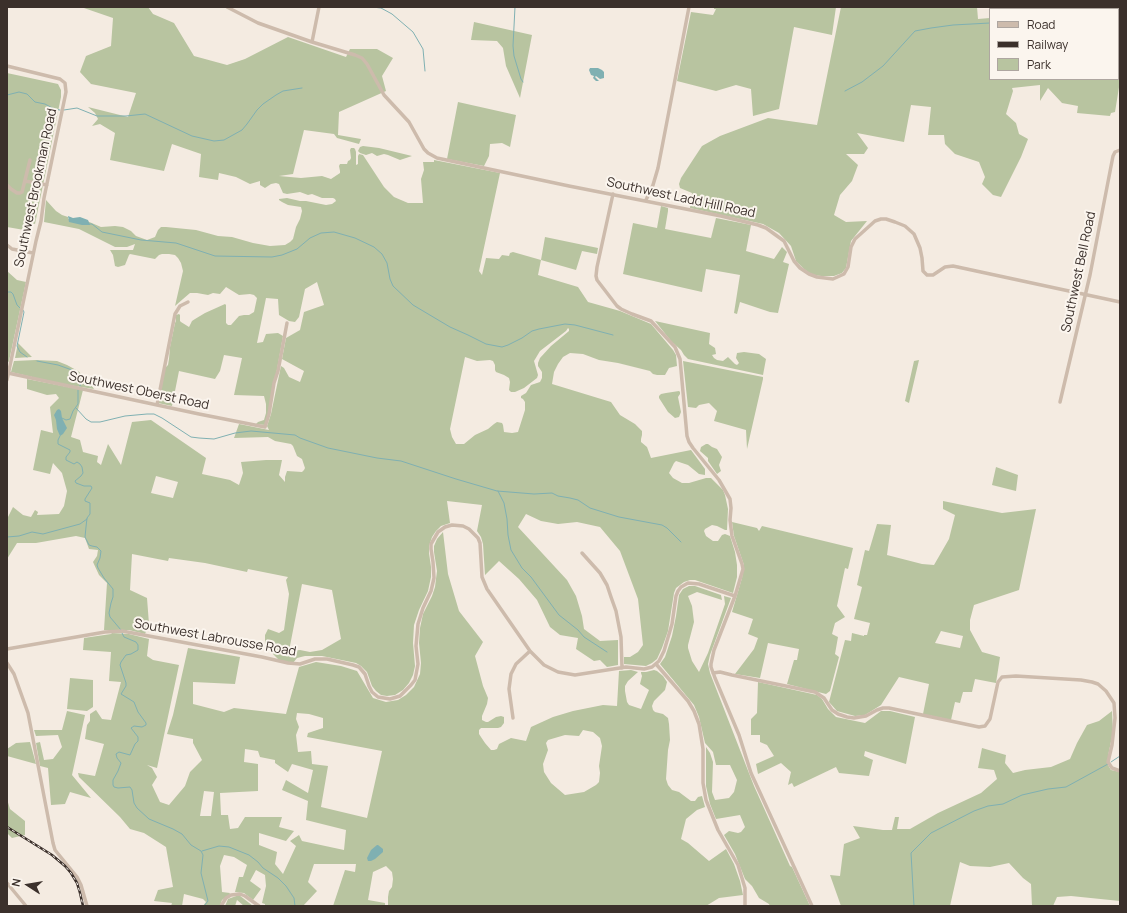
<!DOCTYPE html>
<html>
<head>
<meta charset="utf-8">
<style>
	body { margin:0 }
	#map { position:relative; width:1127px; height:913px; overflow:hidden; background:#f4ebe1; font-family:Manrope,sans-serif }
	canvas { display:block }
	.frame { position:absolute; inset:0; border:8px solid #3b302b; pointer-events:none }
	.legend { position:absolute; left:989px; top:8px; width:130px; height:72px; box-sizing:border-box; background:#fbf5ee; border:1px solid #aea6a0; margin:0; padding:5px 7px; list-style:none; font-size:12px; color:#3b302b }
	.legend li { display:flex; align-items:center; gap:8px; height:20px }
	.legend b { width:20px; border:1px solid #aea6a0 }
	.north { position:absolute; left:8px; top:865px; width:40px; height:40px; -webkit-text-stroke:3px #fbf5ee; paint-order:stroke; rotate:282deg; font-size:11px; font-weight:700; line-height:16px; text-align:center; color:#3b302b }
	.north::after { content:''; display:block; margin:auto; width:14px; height:18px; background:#3b302b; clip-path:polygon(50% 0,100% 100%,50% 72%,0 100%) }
</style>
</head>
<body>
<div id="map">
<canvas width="1127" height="913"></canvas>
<div class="frame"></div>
<ul class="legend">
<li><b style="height:5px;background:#cdbbac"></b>Road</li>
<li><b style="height:5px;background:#3b302b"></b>Railway</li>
<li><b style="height:11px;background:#b8c4a0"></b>Park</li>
</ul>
<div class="north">N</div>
</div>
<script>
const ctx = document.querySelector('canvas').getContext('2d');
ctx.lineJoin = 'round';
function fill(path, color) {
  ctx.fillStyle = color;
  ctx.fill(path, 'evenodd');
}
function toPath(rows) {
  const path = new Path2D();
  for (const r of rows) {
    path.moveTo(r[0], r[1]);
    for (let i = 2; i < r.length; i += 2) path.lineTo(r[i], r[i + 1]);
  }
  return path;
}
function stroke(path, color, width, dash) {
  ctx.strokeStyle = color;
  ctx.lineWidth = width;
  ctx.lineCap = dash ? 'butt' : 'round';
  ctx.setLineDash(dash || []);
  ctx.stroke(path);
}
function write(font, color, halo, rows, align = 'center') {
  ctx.font = font + ' Manrope,sans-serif';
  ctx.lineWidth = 4;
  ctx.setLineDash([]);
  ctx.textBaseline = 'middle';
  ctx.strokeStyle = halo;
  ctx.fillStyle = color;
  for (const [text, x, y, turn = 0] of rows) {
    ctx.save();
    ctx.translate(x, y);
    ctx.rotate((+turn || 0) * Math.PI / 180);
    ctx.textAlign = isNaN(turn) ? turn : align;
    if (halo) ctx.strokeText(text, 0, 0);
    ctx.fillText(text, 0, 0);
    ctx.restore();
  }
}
fill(toPath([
	[81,7,148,7,153,14,174,23,194,56,227,65,245,59,288,37,346,57,350,49,377,49,393,58,382,76,386,91,339,112,338,135,361,139,359,144,337,138,334,134,304,130,293,174,279,176,301,178,322,176,331,179,340,173,340,171,339,166,340,164,347,164,348,161,350,160,351,158,350,150,351,148,354,148,355,149,356,152,356,165,358,164,358,156,359,154,363,155,384,187,394,197,408,203,423,203,421,179,424,170,423,162,434,162,434,160,500,173,479,271,482,275,486,258,499,259,502,255,509,256,510,253,513,252,541,260,545,237,598,248,597,254,582,251,576,270,541,260,538,275,578,287,588,302,620,311,651,324,673,350,676,355,677,366,669,368,665,375,657,375,653,374,650,371,618,363,599,360,583,354,570,353,563,357,558,364,554,372,552,384,611,402,620,415,635,424,642,431,642,435,641,439,641,442,647,447,651,458,691,450,705,469,705,475,699,474,688,465,676,461,674,463,669,473,673,478,682,483,689,483,706,478,711,478,723,490,725,495,728,509,727,530,725,530,717,526,712,525,705,529,704,531,706,536,713,541,718,541,722,535,725,534,730,536,735,552,737,565,737,577,733,593,695,580,690,580,684,582,676,588,674,593,668,631,662,648,657,659,652,663,646,666,624,664,624,657,630,657,638,652,643,645,638,599,620,551,600,527,577,522,558,524,541,521,526,514,518,527,567,580,576,596,582,616,584,629,600,641,618,640,618,665,607,667,600,660,594,661,576,649,578,638,560,635,550,627,537,600,519,579,499,561,485,575,483,544,481,537,477,531,482,505,447,501,450,523,441,526,436,531,432,537,429,546,429,553,431,567,431,577,428,591,419,610,414,625,413,643,415,666,413,675,409,683,403,690,395,695,387,696,381,695,376,691,372,686,367,672,361,666,356,663,322,656,305,656,297,658,293,663,279,660,265,646,265,635,268,629,279,633,284,630,289,594,286,580,288,577,248,569,247,572,205,563,169,558,168,561,132,554,130,590,147,598,149,624,145,634,129,630,104,630,107,583,99,575,93,562,97,556,98,550,89,549,85,538,76,536,36,543,17,543,7,559,7,519,13,507,23,515,31,517,35,510,38,512,37,515,59,514,64,506,67,491,62,473,53,463,50,474,33,470,41,430,53,433,50,407,59,398,56,394,47,395,27,389,27,379,83,390,71,437,80,440,83,452,98,456,97,462,101,465,108,444,121,465,132,422,151,420,206,458,202,474,230,480,239,485,243,473,241,462,266,460,282,460,279,475,285,482,285,477,287,471,302,472,304,470,305,468,302,459,297,456,293,446,291,444,275,441,268,437,234,438,239,424,269,430,267,426,271,414,281,366,284,368,289,377,300,382,304,371,282,359,286,338,300,330,304,312,324,305,317,282,305,289,299,317,295,322,289,321,279,315,278,299,266,298,257,343,263,342,266,334,278,333,283,336,269,414,265,425,256,424,258,422,264,420,266,413,266,404,264,396,234,395,242,358,224,355,220,371,215,379,179,371,172,406,158,403,165,368,168,365,169,359,170,347,175,323,176,321,176,315,179,314,180,315,180,321,181,322,189,327,192,321,195,319,205,313,225,304,226,305,226,323,228,325,231,325,239,316,244,315,249,315,254,312,257,298,254,295,250,294,239,295,226,287,220,294,213,293,208,295,197,293,190,293,183,299,175,306,183,271,181,263,178,258,175,255,169,254,162,254,159,255,155,259,130,254,129,255,125,265,118,267,115,266,113,255,110,250,133,250,135,244,127,247,115,247,79,229,44,222,46,200,56,211,62,215,68,217,68,219,87,221,101,227,115,226,123,227,131,231,136,236,147,240,155,237,158,230,161,227,166,227,196,230,218,236,232,237,253,243,270,246,285,245,290,242,293,239,296,227,300,219,302,211,301,207,288,205,282,202,279,200,279,199,287,198,300,201,306,201,326,205,332,204,336,201,335,199,333,198,322,198,312,194,308,195,300,192,287,194,283,193,279,184,276,183,271,184,265,188,260,185,260,181,250,184,236,177,219,173,218,180,199,177,201,154,172,144,164,171,110,160,115,133,100,124,92,126,98,119,95,113,88,107,128,117,136,93,91,84,80,72,86,56,111,46,113,18],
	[568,328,569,329,569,331,551,346,540,358,538,363,538,366,542,372,542,378,540,382,531,385,526,393,521,396,521,398,523,399,525,402,525,410,518,432,512,433,504,432,503,425,502,423,497,422,494,424,488,429,475,435,464,444,456,444,452,437,450,429,465,357,477,361,490,360,493,361,495,365,495,370,496,372,504,375,509,378,510,382,509,390,511,392,515,392,524,388,537,378,538,375,534,361,540,351,566,331],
	[156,476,178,482,173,498,151,493],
	[302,584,332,590,341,639,322,650,310,652,300,650,289,651],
	[712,7,836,7,832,35,794,27,779,109,753,116,751,89,736,85,716,91,677,81,691,12,713,15,716,9,714,9,714,8],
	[841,7,977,7,978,19,990,18,990,79,1118,79,1118,9,1101,9,1100,7,1120,7,1120,81,1115,112,1111,113,1110,116,1077,113,1078,106,1062,103,1048,88,1040,101,1040,85,1012,88,1013,91,1006,114,1016,123,1019,134,1028,139,1021,157,1001,197,993,195,982,184,985,177,979,162,955,154,945,144,944,135,928,135,931,107,911,105,904,142,857,133,868,148,864,154,846,154,858,165,852,181,840,195,834,215,846,222,867,221,851,241,846,268,842,273,834,276,821,276,812,275,804,269,796,261,791,246,779,233,763,224,690,208,692,193,680,188,679,184,681,178,702,146,720,136,768,118,817,125],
	[474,22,532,35,520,98,506,66,503,48,497,41,471,40],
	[7,73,58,84,61,90,61,97,35,224,31,223,30,231,7,227],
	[458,102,516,115,510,147,502,143,490,144,489,156,484,166,447,159],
	[363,146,379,148,412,156,400,160,388,155,384,154,377,156,372,153,366,155,360,153,358,151,360,147],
	[661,206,668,208,668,211,665,229,711,238,716,218,751,225,746,251,774,259,782,247,787,252,783,262,789,264,778,313,770,312,740,302,737,314,734,313,740,275,706,269,702,292,623,274,633,223,657,228],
	[7,271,17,280,26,282,9,361,7,364],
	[655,321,710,333,709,344,715,348,716,354,712,355,714,358,717,360,723,361,728,357,735,364,737,365,739,363,736,358,737,353,744,352,759,354,766,359,763,375,688,359,684,355,681,350,671,341],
	[18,343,32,357,15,358],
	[36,360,57,361,67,365,78,371,87,379,94,389,62,384,11,372,14,361],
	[919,360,909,403,905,401,914,361],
	[683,361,763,377,763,379,747,449,746,430,714,421,717,411,709,403,699,405,696,408,688,407],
	[679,391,680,392,680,394,678,397,681,412,679,417,675,418,668,412,659,398,659,396,661,394,666,393],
	[706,444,708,444,712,447,717,449,722,457,719,465,721,471,717,474,708,461,708,458,700,451,701,447],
	[996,467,1018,475,1016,491,992,485],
	[943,501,1002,513,1036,509,1019,590,974,605,970,620,970,630,982,652,1000,657,996,683,975,679,972,692,963,692,960,703,955,702,951,720,923,714,929,684,899,677,881,705,865,715,855,716,837,711,829,702,845,640,851,641,852,633,864,636,864,635,867,635,870,623,854,619,862,587,857,585,865,550,869,551,877,524,891,525,887,555,922,564,934,565,949,539,955,515,943,509],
	[941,631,963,636,960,648,935,643],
	[732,522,757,528,759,531,762,526,853,548,848,569,845,568,837,606,845,617,835,623,832,634,838,637,835,654,839,657,830,691,826,694,787,684,794,660,797,660,799,649,768,643,760,678,735,674,754,649,758,638,748,634,753,619,732,612,742,578,744,565,734,536],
	[443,532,448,574,459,611,483,642,475,656,483,686,488,698,487,704,482,716,482,720,486,722,488,722,496,717,501,716,504,717,504,723,501,727,498,728,481,728,479,730,479,734,485,743,491,750,494,750,497,749,499,744,511,738,526,741,531,727,553,717,573,711,603,705,617,706,619,671,631,670,638,672,628,681,625,686,625,691,627,702,629,705,641,709,649,690,640,684,642,676,641,673,641,672,646,672,654,670,657,671,663,676,667,682,665,690,654,701,652,706,653,710,655,712,663,714,668,718,669,724,670,740,668,750,666,779,668,785,672,790,679,792,691,801,695,801,698,797,702,796,705,807,697,810,686,819,681,839,688,843,709,861,726,849,734,864,740,881,743,895,719,898,706,906,388,906,388,897,389,891,392,887,393,879,392,872,386,866,373,872,368,900,385,903,385,906,333,906,345,870,355,872,356,864,314,864,308,882,317,891,303,906,265,906,265,904,262,903,266,886,265,875,256,870,250,881,261,889,253,900,244,893,235,892,239,877,243,877,247,865,234,857,224,855,220,866,222,892,230,893,229,895,222,900,220,906,203,906,206,902,203,899,184,894,182,906,171,906,172,903,154,901,158,890,173,887,166,847,144,833,130,829,120,817,79,777,78,773,95,776,104,744,85,739,87,725,90,721,90,714,96,710,102,719,111,720,121,682,109,681,111,652,83,650,84,638,111,634,112,633,129,634,149,639,147,656,153,660,179,665,157,768,147,765,152,768,157,777,152,785,160,802,169,805,185,786,190,772,202,760,193,743,193,739,167,734,173,715,188,648,240,657,235,684,193,682,193,704,224,712,234,708,286,714,299,667,316,662,341,666,357,671,373,698,386,702,398,700,406,695,414,687,420,674,421,663,419,643,420,628,423,614,432,596,435,587,437,571,434,552,434,546,437,539],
	[297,713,309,714,323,718,323,728,308,733,307,737,382,751,367,818,321,807,328,766,312,764,311,751,298,752,296,735,299,727,296,719],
	[583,730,593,732,600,738,602,746,599,766,600,773,599,782,596,785,584,792,565,795,551,783,544,772,543,764,548,750,546,743,548,740,565,735,579,736],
	[245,749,258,751,260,757,275,760,275,763,288,772,292,764,313,770,308,793,286,780,282,790,308,801,306,820,346,830,344,850,302,841,299,835,290,841,296,846,283,874,275,864,277,852,259,845,259,833,286,841,294,831,279,827,282,817,245,817,238,828,230,829,228,815,221,815,220,793,258,791,258,764,244,762],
	[204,791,214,792,211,816,200,816],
	[689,586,695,586,721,595,722,600,697,592,688,596,692,606,694,622,688,645,688,648,692,661,699,672,708,653,725,604,724,596,731,598,710,655,708,664,710,673,754,786,790,866,792,867,810,906,770,906,769,904,759,898,752,886,745,879,735,854,724,835,729,831,738,833,741,832,745,827,740,815,716,819,710,804,706,786,706,747,710,753,713,762,712,792,715,800,729,798,734,792,737,780,730,765,716,765,713,752,705,743,699,717,694,705,660,664,665,657,672,636,676,616,679,595,683,589],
	[70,678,93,680,93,707,87,711,67,709],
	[758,682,817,695,822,699,828,709,836,717,865,723,881,711,890,711,915,717,906,764,865,751,864,756,873,760,869,776,839,773,836,767,794,787,792,783,788,785,791,772,781,763,758,774,756,764,774,756,767,745,760,742,760,735,751,735,751,719,757,713],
	[67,711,85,715,72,775,91,798,70,792,65,804,51,805,48,768,40,766,36,743,40,742,44,760,53,759,62,747,58,735,36,736,34,730,62,730],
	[1112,711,1113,732,1108,756,1108,765,1111,770,1120,772,1120,901,1071,896,1057,897,1053,906,1032,906,1031,884,1023,878,1009,863,990,867,970,866,960,862,950,906,841,906,830,875,840,876,844,844,860,838,853,826,883,830,892,830,895,817,899,817,897,829,910,829,938,813,981,793,997,779,994,770,978,768,982,748,1006,755,1005,763,1013,773,1025,770,1051,767,1070,759,1077,743,1087,725,1099,721],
	[30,742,36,764,7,756,7,749,16,743],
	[7,799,10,809,25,821,25,835,12,838,7,833],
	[239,895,253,906,244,906,237,900,235,906,225,906,228,899]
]), '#b8c4a0');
fill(toPath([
	[590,68,598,68,602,70,604,72,604,78,600,79,596,76,595,77,599,81,596,81,593,78,594,76,591,75,589,70],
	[68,216,73,218,80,217,88,220,90,225,82,225,69,222],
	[59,409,61,411,62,418,67,428,63,434,60,436,57,429,56,420,54,415,57,410],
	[377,845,378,845,383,849,383,852,375,859,371,861,368,861,367,858,371,850]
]), '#7fb0b2');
stroke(toPath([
	[372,7,381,8,392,14,413,32,423,49,425,71],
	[515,7,513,46,514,56,521,79,523,82],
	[1054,9,1057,7],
	[845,91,862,82,883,66,915,31,931,28,953,25,990,23],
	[7,95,19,92,27,94,35,102,45,104,54,109,60,110],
	[64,110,77,108,97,116,126,116,145,114,192,136,214,141,224,140,242,130,247,124,257,110,263,104,276,95,283,91,302,88],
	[89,224,92,224,102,232,141,240,176,243,215,256,272,257,282,255,297,249,310,238,321,233,334,232,355,238,374,247,382,254,387,263,390,279,393,286,413,305,450,327,468,335,486,344,502,347,508,345,522,338,532,331,539,329,565,324,575,325,613,335],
	[7,292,11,292,13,294,17,305,20,308],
	[23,310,24,312,17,346,20,352,27,357],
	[37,361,58,365,72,370,76,373,81,381,80,386],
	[76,408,86,419,91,422,100,422,125,416,147,414,154,414,162,418,191,437,199,438,214,439,235,433,251,431,295,435,300,438,328,448,377,458,401,461,456,479,497,491,534,494,552,493,558,496,570,498,578,500,590,508,619,517,662,525,667,528,681,542],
	[61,419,62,418,66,420,70,419,73,411,78,404,78,390],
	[60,436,58,440,58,444,70,450,70,452,66,457,66,460,74,464,77,462,80,464,82,467,83,473,81,476,75,481,76,483,84,486,91,486,92,488,85,499,85,501,90,503,90,514,87,518,86,527,85,537,89,545,92,546,97,547,101,551,100,558,97,565,98,568,104,578,113,589,113,597,111,603,109,613,110,617,121,630],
	[498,491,504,503,507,519,508,535,511,550,522,568,531,577,559,615,578,630,584,637,607,652],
	[7,537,19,536,32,532,43,534,80,524,87,519],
	[122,633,124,637,136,642,138,645,138,650,131,654,126,655,121,662,120,665,126,683,126,686,121,694,134,702,138,712,146,723,146,725,142,727,134,726,131,728,138,737,138,741,135,744,130,755,119,752,116,754,117,758,121,763,118,771,113,780,113,785,114,787,118,788,130,787,132,790,134,803,137,808,149,819,173,829,182,834,191,845,201,851,203,855,201,873,208,901,204,906],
	[1111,762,1120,756],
	[202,851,219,846,229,847,249,855,258,862,263,868,278,878,286,886,294,898,295,906],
	[914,906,911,853,931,833,974,811,988,806,1003,804,1022,795,1048,789,1066,787,1108,764]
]), '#7fb0b2', 1);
stroke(toPath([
	[227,7,258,23,312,42,355,55,362,58,367,64,384,95,409,122,424,149,428,153,437,158,569,186,721,216,758,225,766,228,784,241,794,261,800,268,809,274,817,277,833,279,844,274,848,267,851,247,855,239,875,221,881,219,886,219,895,222,905,226,914,234,920,248,922,258,923,271,927,275,933,275,945,267,953,266,1120,302],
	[312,42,319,7],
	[7,66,60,79,65,83,66,92,44,198,41,221,36,241,7,380],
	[25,181,47,185],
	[7,185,11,189,17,193,20,193,22,192,30,160],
	[613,194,597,267,596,276,597,280,617,306,621,309,632,314,651,321,675,347,680,359,687,436,689,442,693,448,719,480,730,499,731,508,730,520,732,536,742,564,743,569,735,596,714,650,711,664,711,667,715,678,739,735,751,773,812,906],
	[646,200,653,185,658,168,689,7],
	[7,245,12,249,33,253],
	[8,373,199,414,265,427,269,414,274,383,278,371,287,323],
	[1060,402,1090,275,1113,156,1115,152,1120,150],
	[157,405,175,314,180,306,188,302],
	[582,553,600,573,607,585,611,597,616,611,621,637,622,668],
	[7,649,105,632,122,631,262,657,288,663,300,664,315,659,327,659,353,665,359,667,365,674,369,686,372,692,378,697,390,699,400,696,411,685,415,680,418,664,416,646,418,624,423,608,431,591,434,578,433,562,431,549,431,544,438,532,445,527,452,525,463,526,469,529,478,538,480,543,482,577,487,589,530,651,544,665,558,672,575,675,626,667,644,669,652,667,659,661,664,651,672,624,676,596,678,591,681,587,688,583,699,584,735,596],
	[7,663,14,674,28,713,53,843,55,850,77,877,81,885,87,906],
	[656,664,688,701,694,711,699,724,703,749,703,783,706,800,718,830,738,865,745,888,745,906],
	[713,673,720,672,732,675,815,692,824,698,832,710,838,714,847,717,854,718,866,716,877,710,883,708,889,708,979,727,985,726,990,719,998,682,1002,677,1016,676,1081,680,1092,682,1098,684,1106,691,1114,703,1115,718,1112,745,1108,762,1112,768,1120,771],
	[513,718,509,689,511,674,516,664,530,651],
	[7,883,26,906],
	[221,906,226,898,231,895,240,894,245,896,259,906]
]), '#cdbbac', 3.5);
const rail = toPath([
	[7,827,52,855,65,866,71,873,77,883,80,893,83,906]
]);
stroke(rail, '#3b302b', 2.5);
stroke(rail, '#fbf5ee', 1, [3]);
write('13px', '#3b302b', '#fbf5ee', [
	["Southwest Brookman Road",36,188,-78],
	["Southwest Ladd Hill Road",681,198,12],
	["Southwest Bell Road",1079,272,-78],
	["Southwest Oberst Road",139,391,12],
	["Southwest Labrousse Road",215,638,10]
]);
</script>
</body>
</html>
